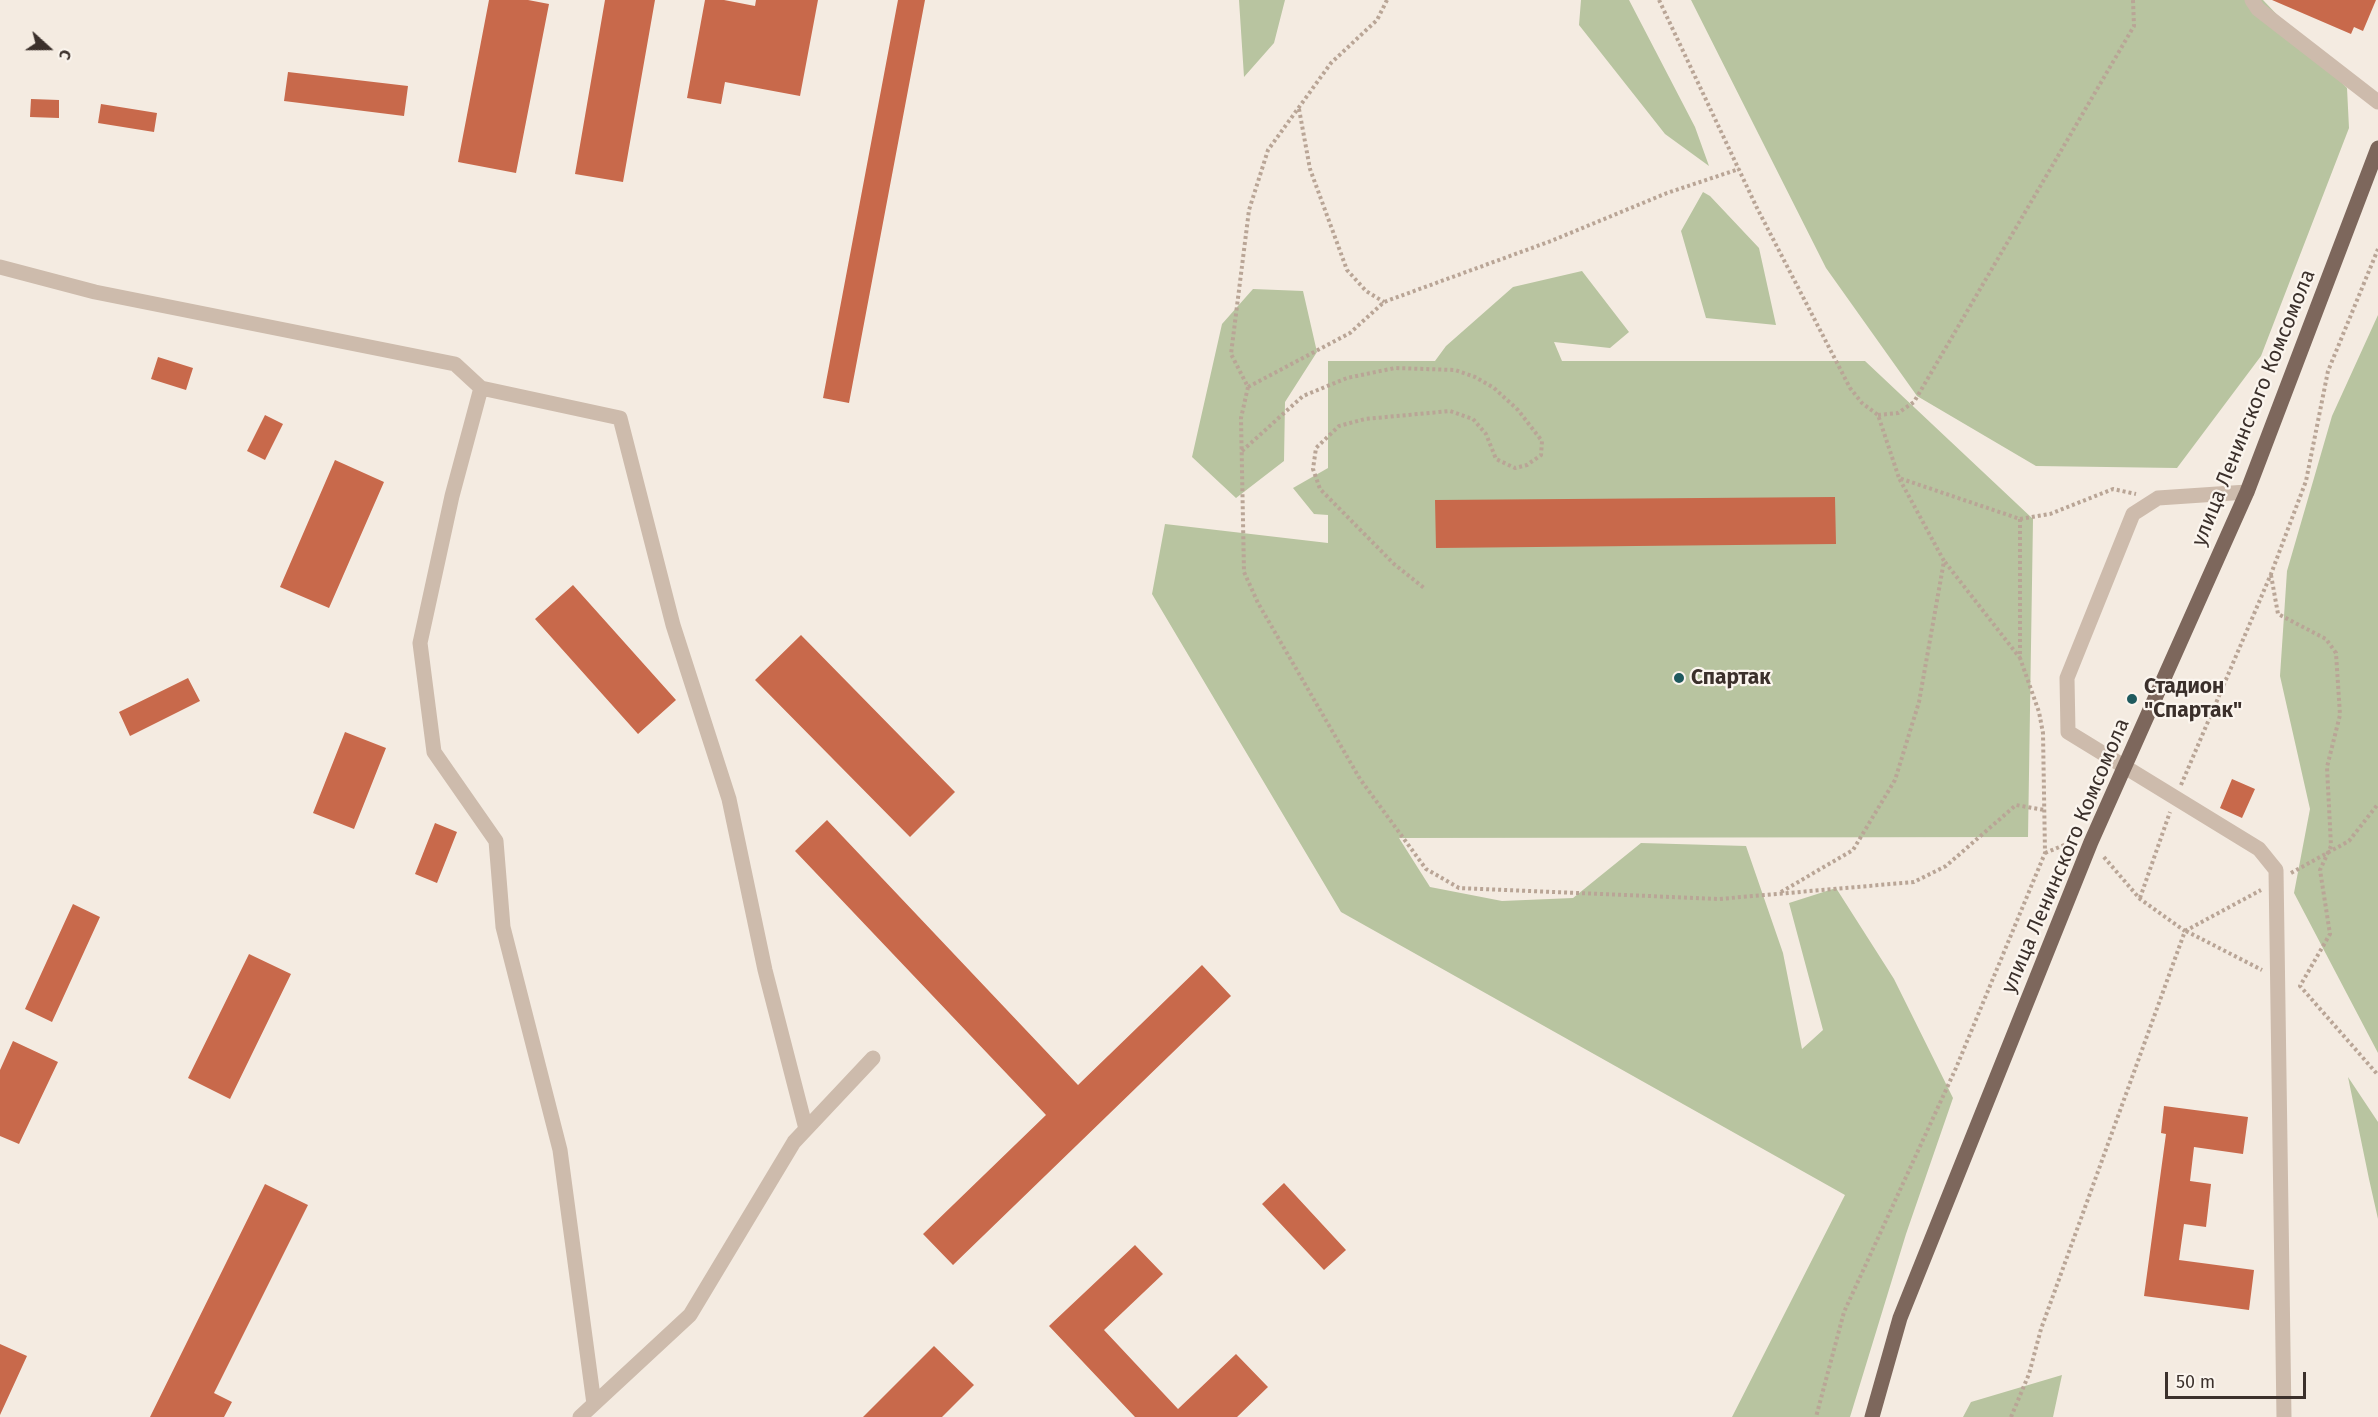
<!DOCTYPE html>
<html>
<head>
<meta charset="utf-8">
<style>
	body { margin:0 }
	#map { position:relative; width:2378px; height:1417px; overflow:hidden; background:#f4ebe1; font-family:"Fira Sans",sans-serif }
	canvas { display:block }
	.north { position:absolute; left:18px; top:18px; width:60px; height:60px; -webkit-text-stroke:4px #fbf5ee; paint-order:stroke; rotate:111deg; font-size:16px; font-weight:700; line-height:24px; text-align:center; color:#3b302b }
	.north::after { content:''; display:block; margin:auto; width:21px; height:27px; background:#3b302b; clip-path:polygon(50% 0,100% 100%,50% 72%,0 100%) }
	.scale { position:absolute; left:2165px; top:1372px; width:141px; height:27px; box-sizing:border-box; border:3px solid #3b302b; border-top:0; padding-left:8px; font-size:18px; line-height:21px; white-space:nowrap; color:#3b302b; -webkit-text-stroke:4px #fbf5ee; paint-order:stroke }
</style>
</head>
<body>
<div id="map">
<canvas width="2378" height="1417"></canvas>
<div class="north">С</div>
<div class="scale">50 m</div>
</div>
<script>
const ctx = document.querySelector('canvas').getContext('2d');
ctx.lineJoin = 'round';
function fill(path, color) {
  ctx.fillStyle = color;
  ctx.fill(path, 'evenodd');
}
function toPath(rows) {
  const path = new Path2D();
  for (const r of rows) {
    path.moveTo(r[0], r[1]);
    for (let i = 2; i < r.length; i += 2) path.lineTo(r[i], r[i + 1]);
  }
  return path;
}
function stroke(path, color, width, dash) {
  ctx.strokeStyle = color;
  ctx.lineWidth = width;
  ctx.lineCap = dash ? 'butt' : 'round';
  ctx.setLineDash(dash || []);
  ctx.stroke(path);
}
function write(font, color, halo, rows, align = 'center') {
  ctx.font = font + ' "Fira Sans",sans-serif';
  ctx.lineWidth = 4.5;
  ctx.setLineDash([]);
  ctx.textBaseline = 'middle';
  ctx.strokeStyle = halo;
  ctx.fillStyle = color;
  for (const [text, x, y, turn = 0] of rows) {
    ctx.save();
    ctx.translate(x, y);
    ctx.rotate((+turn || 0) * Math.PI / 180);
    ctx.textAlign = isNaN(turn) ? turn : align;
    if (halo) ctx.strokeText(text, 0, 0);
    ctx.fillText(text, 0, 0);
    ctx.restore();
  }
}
fill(toPath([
	[1239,0,1285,0,1274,43,1244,77],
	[1581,0,1629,0,1695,127,1709,166,1665,134,1579,25],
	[1691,0,2263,0,2347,88,2349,128,2261,356,2177,468,2036,466,1917,396,1826,268],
	[1703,192,1710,196,1759,248,1776,325,1706,318,1681,231],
	[1582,271,1629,332,1610,348,1554,342,1562,361,1865,361,2033,519,2028,837,1399,838,1430,887,1502,901,1573,898,1641,843,1746,846,1783,953,1802,1049,1823,1030,1789,903,1836,888,1894,979,1953,1098,1906,1234,1850,1417,1732,1417,1845,1195,1341,912,1152,594,1165,524,1328,543,1328,515,1314,514,1293,488,1328,468,1328,361,1435,361,1446,346,1513,287],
	[1253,289,1303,291,1317,352,1285,402,1284,461,1236,498,1192,457,1222,324],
	[2378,315,2378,1053,2294,893,2310,809,2280,676,2287,571,2332,416],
	[2348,1077,2378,1122,2378,1219,2369,1179],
	[2062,1375,2053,1417,1963,1417,1971,1402]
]), '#b8c4a0');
fill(toPath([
	[489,0,528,0,549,4,516,173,458,162],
	[605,0,655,0,623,182,575,174],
	[705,0,724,0,755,6,756,0,818,0,800,96,725,82,721,104,687,98],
	[898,0,925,0,849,403,823,398],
	[2272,0,2376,0,2363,31,2354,27,2351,34],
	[288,72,408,86,404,116,284,101],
	[31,99,59,100,59,118,30,117],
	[101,104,157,113,154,132,98,123],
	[158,357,193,368,186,390,151,379],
	[265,415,283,424,265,460,247,451],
	[335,460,384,482,329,608,280,587],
	[1835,497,1836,544,1436,548,1435,500],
	[573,585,676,700,638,734,535,619],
	[801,635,955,792,910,837,755,680],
	[188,678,200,701,130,736,119,712],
	[345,732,386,748,354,829,313,813],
	[2232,779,2255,789,2242,818,2220,808],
	[827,820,1078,1085,1202,965,1231,996,953,1265,923,1234,1046,1115,795,851],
	[435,823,457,832,437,883,415,874],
	[73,904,100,917,52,1022,25,1009],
	[249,954,291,974,230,1099,188,1078],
	[13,1041,58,1062,19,1144,0,1136,0,1070],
	[2164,1106,2248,1117,2243,1154,2194,1147,2190,1181,2211,1184,2206,1227,2184,1224,2179,1260,2254,1270,2249,1310,2144,1296,2166,1134,2161,1133],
	[1284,1183,1346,1250,1324,1270,1262,1204],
	[265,1184,308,1205,214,1393,232,1402,224,1417,150,1417],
	[1135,1245,1163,1274,1104,1330,1178,1409,1236,1354,1268,1387,1237,1417,1135,1417,1049,1326],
	[0,1344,27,1356,0,1415],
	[934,1346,974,1385,942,1417,863,1417]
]), '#c8694b');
stroke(toPath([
	[1387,0,1377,20,1331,63,1268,150,1249,210,1231,354,1248,387,1241,418,1244,572,1258,603,1360,779,1426,869,1459,888,1719,899,1914,882,1946,866,2016,805,2044,810],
	[1659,0,1757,208,1850,388,1862,403,1878,415,1899,478,2020,519,2020,658,2039,712,2043,733,2045,853,1956,1068,1844,1312,1816,1417],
	[1299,109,1310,169,1347,270,1366,291,1384,302],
	[1248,387,1350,333,1384,302,1551,241,1667,193,1739,169],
	[1878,415,1898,413,1914,402,2134,26,2133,0],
	[1242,451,1303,396,1347,378,1395,368,1455,370,1475,377,1494,388,1518,410,1542,441,1541,455,1527,465,1515,468,1496,459,1486,434,1473,419,1450,411,1365,419,1339,426,1316,448,1313,469,1320,489,1394,564,1424,588],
	[2020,519,2050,514,2113,489,2136,494],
	[1945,562,2020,658],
	[2271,575,2278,614,2326,639,2336,653,2340,715,2327,767,2331,846,2320,870,2330,934,2300,986,2378,1075],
	[2181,785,2271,574,2306,481,2328,371,2378,249],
	[2095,788,2100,774,2096,771],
	[2045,853,2074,841],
	[2291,873,2349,841,2378,804],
	[1781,892,1853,850,1895,780,1919,702,1944,561,1899,478],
	[2140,898,2170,812],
	[2185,931,2261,890],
	[2186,931,2262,970],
	[2011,1417,2029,1374,2041,1329,2185,931,2140,899,2103,856]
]), '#b9a596', 4, [3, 3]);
stroke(toPath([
	[2252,0,2258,9,2378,102],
	[0,267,95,292,455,364,481,388,452,496,420,643,434,752,496,841,503,927,560,1150,594,1404],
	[481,388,620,418,673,625,729,799,765,970,806,1129],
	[2247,492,2158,498,2133,514,2067,678,2068,732,2259,849,2276,870,2284,1417],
	[580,1417,690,1315,794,1142,873,1058]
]), '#cdbbac', 15);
stroke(toPath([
	[1872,1417,1900,1318,2091,842,2247,492,2378,148]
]), '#7d675c', 15);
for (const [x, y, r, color] of [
	[1679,678,6,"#1f5a5e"],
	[2132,699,6,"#1f5a5e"]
]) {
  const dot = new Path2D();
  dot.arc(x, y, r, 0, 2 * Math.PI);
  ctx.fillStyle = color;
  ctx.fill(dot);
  stroke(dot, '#fbf5ee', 2);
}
write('21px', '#3b302b', '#fbf5ee', [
	["улица Ленинского Комсомола",2254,408,-68],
	["улица Ленинского Комсомола",2066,856,-67]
]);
write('bold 21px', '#3b302b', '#fbf5ee', [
	["Спартак",1691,678],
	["Стадион",2144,687],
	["\"Спартак\"",2144,711]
], 'left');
</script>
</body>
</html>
